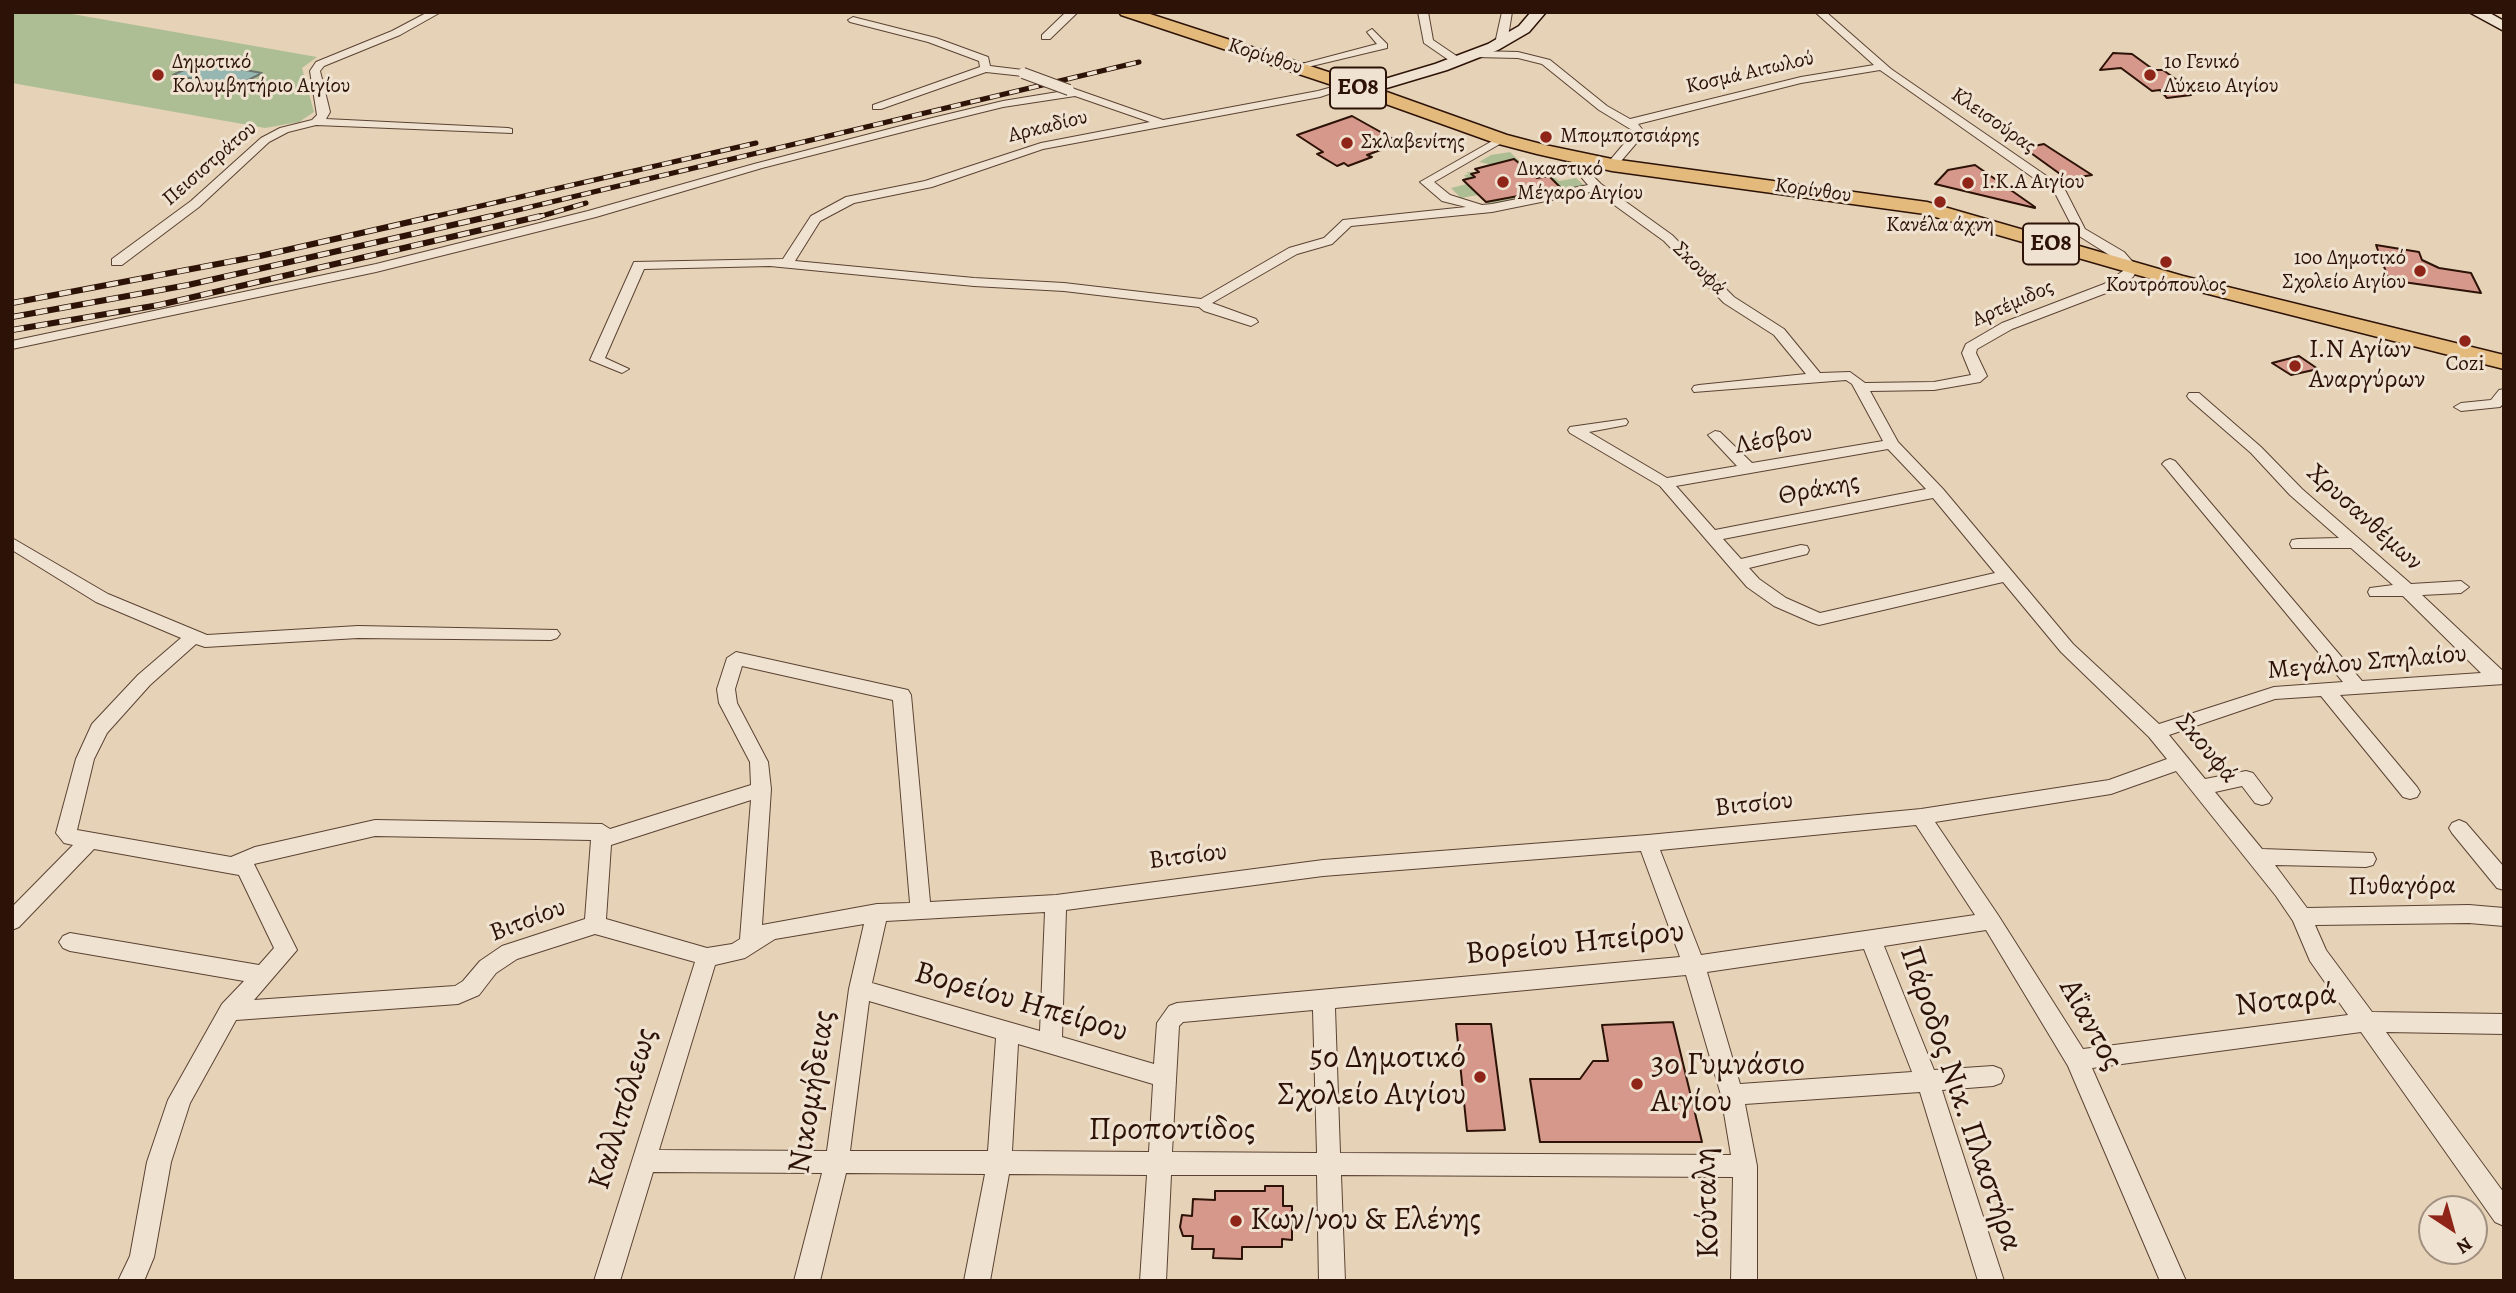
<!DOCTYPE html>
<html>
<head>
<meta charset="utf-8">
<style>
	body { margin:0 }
	#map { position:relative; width:2516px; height:1293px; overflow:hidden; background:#e6d3b7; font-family:Alegreya,serif }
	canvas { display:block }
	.frame { position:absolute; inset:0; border:14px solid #2d1207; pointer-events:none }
	.north { position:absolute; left:2418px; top:1195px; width:70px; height:70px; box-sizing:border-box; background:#efe2d0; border:2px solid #a18f80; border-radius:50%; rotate:144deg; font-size:19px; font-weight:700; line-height:28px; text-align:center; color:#2d1207 }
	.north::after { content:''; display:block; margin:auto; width:24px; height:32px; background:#8f2418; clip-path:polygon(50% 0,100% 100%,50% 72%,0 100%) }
</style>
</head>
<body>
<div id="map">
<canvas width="2516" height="1293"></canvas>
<div class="frame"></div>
<div class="north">N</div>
</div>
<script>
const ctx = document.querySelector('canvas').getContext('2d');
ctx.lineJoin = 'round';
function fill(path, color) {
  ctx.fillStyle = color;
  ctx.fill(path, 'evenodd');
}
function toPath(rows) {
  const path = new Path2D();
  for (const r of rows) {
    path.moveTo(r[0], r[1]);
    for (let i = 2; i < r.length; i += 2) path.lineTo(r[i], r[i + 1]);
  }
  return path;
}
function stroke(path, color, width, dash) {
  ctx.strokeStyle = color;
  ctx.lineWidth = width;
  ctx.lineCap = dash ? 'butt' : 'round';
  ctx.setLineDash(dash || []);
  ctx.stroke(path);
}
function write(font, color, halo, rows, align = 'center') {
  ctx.font = font + ' Alegreya,serif';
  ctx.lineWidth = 6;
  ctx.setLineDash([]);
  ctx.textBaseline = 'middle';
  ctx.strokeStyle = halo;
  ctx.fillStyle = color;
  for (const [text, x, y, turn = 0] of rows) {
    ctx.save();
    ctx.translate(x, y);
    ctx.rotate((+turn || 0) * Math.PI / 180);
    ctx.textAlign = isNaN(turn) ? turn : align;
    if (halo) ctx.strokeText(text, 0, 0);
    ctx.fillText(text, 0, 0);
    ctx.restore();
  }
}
fill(toPath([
	[12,12,61,12,317,57,302,68,314,112,299,122,265,128,12,83],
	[1510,152,1537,178,1539,177,1536,175,1549,172,1559,181,1576,178,1585,186,1533,197,1530,194,1520,196,1522,199,1490,205,1478,195,1461,198,1451,188,1467,184,1463,180,1466,177,1464,175,1469,174,1466,172,1478,172,1475,169,1493,165,1479,162,1491,155]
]), '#aebe94');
const water = toPath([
	[201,62,262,73,235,87,173,75,201,62]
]);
fill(water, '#96b7b1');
stroke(water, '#6c756d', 2);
const building = toPath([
	[2113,53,2132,54,2154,70,2163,70,2191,90,2187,90,2191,95,2167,98,2160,90,2152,91,2121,68,2100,70,2113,53],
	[1352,116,1395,140,1377,146,1383,149,1367,155,1372,157,1348,166,1344,163,1337,166,1317,154,1323,152,1297,135,1352,116],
	[2044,144,2050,148,2092,175,2067,179,2024,148,2044,144],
	[1514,159,1537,178,1549,176,1561,188,1486,202,1463,180,1475,177,1471,174,1479,172,1475,169,1514,159],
	[1975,165,2035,207,2035,208,1935,184,1948,170,1975,165],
	[2376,245,2419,252,2422,260,2439,268,2471,273,2481,293,2389,280,2376,245],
	[2299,356,2318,369,2291,375,2272,363,2299,356],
	[1673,1022,1702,1142,1540,1142,1530,1079,1580,1079,1593,1061,1608,1061,1602,1025,1673,1022],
	[1456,1024,1491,1024,1505,1130,1467,1131,1456,1024],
	[1265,1186,1283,1186,1283,1206,1292,1206,1292,1240,1282,1239,1282,1247,1242,1247,1242,1259,1213,1258,1214,1249,1192,1249,1193,1236,1183,1236,1180,1227,1182,1215,1192,1216,1193,1199,1215,1200,1215,1191,1265,1191,1265,1186]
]);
fill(building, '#d6988a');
stroke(building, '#2d1207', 2);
const minor = toPath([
	[428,12,441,12,400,35,324,66,320,71,330,112,326,119,508,128,512,129,512,133,316,125,288,132,269,142,199,207,122,265,112,265,112,259,191,201,261,138,280,128,312,120,317,115,310,71,316,62,392,31,428,12],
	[1066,12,1078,12,1050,39,1042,39,1042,35,1066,12],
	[1418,12,1428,12,1433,40,1461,59,1461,63,1453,63,1424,43,1418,12],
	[1502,12,1512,12,1507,43,1502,46,1498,45,1496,39,1502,12],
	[1815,12,1826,12,1891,69,2064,188,2085,229,2124,252,2138,268,2133,277,2114,290,2012,329,1977,349,1976,353,1987,376,1980,382,1934,390,1870,391,1898,442,1943,489,2073,644,2159,724,2274,687,2343,682,2165,467,2162,464,2165,461,2170,459,2175,461,2362,681,2481,673,2403,596,2370,596,2368,592,2370,588,2393,585,2351,548,2292,548,2290,544,2292,540,2298,539,2339,538,2290,495,2251,453,2189,399,2187,396,2189,393,2199,393,2261,447,2302,489,2411,584,2461,581,2469,587,2461,593,2422,595,2504,672,2504,684,2340,695,2417,787,2420,792,2417,797,2410,799,2403,797,2321,696,2275,699,2169,735,2205,779,2246,771,2253,773,2272,798,2269,803,2262,805,2255,803,2242,786,2215,792,2262,849,2373,853,2376,859,2373,865,2366,867,2275,865,2307,908,2469,905,2504,908,2504,926,2469,923,2315,925,2326,950,2372,1012,2504,1014,2504,1034,2386,1032,2504,1193,2504,1226,2495,1222,2361,1032,2092,1068,2186,1281,2160,1281,2068,1066,1986,930,1884,946,1934,1070,1993,1066,2001,1069,2004,1076,2001,1083,1993,1086,1942,1090,2004,1281,1978,1281,1920,1092,1745,1104,1757,1166,1757,1281,1731,1281,1733,1177,1341,1175,1345,1281,1319,1281,1317,1175,1171,1175,1166,1281,1140,1281,1147,1175,1009,1174,990,1281,964,1281,985,1174,846,1173,820,1281,794,1281,822,1173,653,1172,620,1281,594,1281,695,962,595,934,517,959,496,973,479,995,458,1004,236,1020,190,1103,171,1162,154,1257,144,1281,118,1281,130,1256,147,1162,168,1100,222,1004,244,981,70,951,63,948,59,942,63,936,70,933,259,965,274,948,239,875,94,849,19,927,12,930,12,907,73,845,64,843,56,833,76,759,92,724,138,675,181,638,96,602,12,550,12,538,108,594,207,635,358,626,557,630,560,634,557,638,551,640,358,638,205,647,196,644,150,685,107,733,94,759,77,830,231,857,255,847,375,820,602,824,610,829,751,785,750,762,719,703,717,689,727,658,736,652,908,690,911,695,930,902,1056,895,1323,860,1648,835,1921,809,2109,780,2167,759,2149,737,2061,652,2003,582,1819,625,1813,623,1774,606,1747,587,1660,486,1570,433,1568,430,1570,427,1626,419,1628,422,1626,425,1589,432,1667,478,1737,466,1708,435,1715,431,1720,432,1752,463,1883,441,1852,384,1846,380,1694,392,1692,389,1694,386,1699,385,1806,374,1774,335,1724,303,1664,241,1595,191,1492,212,1351,226,1332,244,1297,254,1212,303,1256,319,1258,322,1251,326,1204,311,1199,307,1064,291,974,286,770,266,644,269,605,358,629,369,622,373,590,360,634,262,783,259,811,216,846,197,925,181,1041,143,1150,122,1075,96,1003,107,930,125,762,168,596,217,376,272,12,349,12,341,376,264,588,211,754,164,924,120,1003,101,1064,91,1069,87,1163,120,1318,91,1350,82,1355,85,1320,97,1043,149,932,187,854,203,820,221,795,261,974,278,1064,283,1201,299,1289,248,1324,238,1343,220,1466,207,1442,201,1420,182,1501,136,1505,137,1505,141,1434,182,1450,195,1482,205,1492,204,1588,185,1582,178,1585,161,1595,159,1594,177,1601,184,1672,235,1734,297,1784,329,1820,373,1850,372,1865,383,1934,382,1971,375,1962,353,1966,344,2002,323,2104,284,2123,271,2125,268,2114,258,2076,234,2055,193,1880,70,1801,83,1638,124,1645,133,1616,167,1612,168,1606,165,1633,133,1632,130,1599,110,1542,64,1518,58,1475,57,1470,54,1475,51,1518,52,1550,60,1607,106,1630,119,1801,77,1874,65,1815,12],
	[1888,449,1926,489,1715,530,1676,486,1888,449],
	[1933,498,1995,573,1820,613,1786,598,1759,579,1749,568,1807,554,1809,550,1807,546,1801,545,1741,559,1723,539,1933,498],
	[742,666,893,700,910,903,877,904,762,925,771,789,768,762,737,703,735,689,742,666],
	[2176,771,2276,896,2293,921,2310,961,2348,1015,2083,1049,1998,915,1935,822,2111,794,2176,771],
	[751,800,740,939,732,944,707,948,606,919,611,845,751,800],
	[1916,825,1975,915,1701,955,1660,850,1916,825],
	[375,836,591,840,585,919,502,946,480,961,463,981,455,986,254,1000,297,950,254,864,375,836],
	[1641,851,1680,957,1177,1003,1169,1006,1157,1023,1154,1064,1062,1037,1066,910,1323,876,1641,851],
	[1045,912,1040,1031,872,983,886,921,1045,912],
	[864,924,849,989,827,1151,659,1150,715,965,745,958,775,939,864,924],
	[1864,949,1912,1072,1740,1084,1707,972,1864,949],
	[1686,975,1721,1095,1731,1155,1340,1153,1335,1008,1686,975],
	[869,1001,996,1038,988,1151,850,1151,869,1001],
	[1313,1010,1317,1153,1172,1152,1179,1026,1183,1022,1313,1010],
	[1018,1044,1153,1084,1149,1152,1012,1151,1018,1044],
	[853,17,936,38,988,57,990,66,1023,70,1028,73,1023,76,986,72,881,109,873,109,873,105,980,67,979,61,928,42,850,22,848,20,853,17],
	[1372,29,1387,44,1387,48,1295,70,1290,67,1377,44,1367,32,1372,29],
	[2504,389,2504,403,2500,407,2461,411,2454,407,2461,403,2491,400,2499,390,2504,389],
	[2459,820,2466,823,2504,867,2504,890,2497,888,2452,833,2449,828,2452,823,2459,820]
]);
const secondary = toPath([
	[1531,12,1546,12,1529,32,1498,50,1447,70,1370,93,1358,93,1356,90,1358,87,1435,64,1488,44,1519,26,1531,12],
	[2469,12,2488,12,2504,21,2504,31,2469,12]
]);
const primary = toPath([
	[1119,12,1144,12,1356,81,1507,135,1545,145,1612,159,1927,202,2183,276,2504,355,2504,369,2169,284,1925,214,1612,171,1537,154,1495,143,1344,89,1121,15,1119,12]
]);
stroke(minor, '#5b4233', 2);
stroke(secondary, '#2d1207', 3);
stroke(primary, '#2d1207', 3);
fill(minor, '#efe2d0');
fill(secondary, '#efe2d0');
fill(primary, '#e3ba7c');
const railFar1 = toPath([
	[428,218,756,143],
	[484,218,1139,62],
	[535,218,586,203]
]);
const rail = toPath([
	[12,303,260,256,436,216],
	[12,317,188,285,492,216],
	[12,330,159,305,541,216]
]);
stroke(railFar1, '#2d1207', 5);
stroke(rail, '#2d1207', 6);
stroke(railFar1, '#efe2d0', 3.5, [10]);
stroke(rail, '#efe2d0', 4.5, [12]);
const minorBridge = toPath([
	[1023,73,1069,90]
]);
stroke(minorBridge, '#5b4233', 12, []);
stroke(minorBridge, '#efe2d0', 10);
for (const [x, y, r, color] of [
	[158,75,7,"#8f2418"],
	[2150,75,7,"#8f2418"],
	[1546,137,7,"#8f2418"],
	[1347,143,7,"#8f2418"],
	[1503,182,7,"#8f2418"],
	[1968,183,7,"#8f2418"],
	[1940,202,7,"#8f2418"],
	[2166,262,7,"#8f2418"],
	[2420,271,7,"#8f2418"],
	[2465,341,7,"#8f2418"],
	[2295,366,7,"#8f2418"],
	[1480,1077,7,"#8f2418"],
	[1637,1084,7,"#8f2418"],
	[1236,1221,7,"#8f2418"]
]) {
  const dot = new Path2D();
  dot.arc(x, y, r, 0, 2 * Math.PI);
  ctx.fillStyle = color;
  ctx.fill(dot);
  stroke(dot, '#efe2d0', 2.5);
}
write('21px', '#2d1207', '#efe2d0', [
	["Κορίνθου",1265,57,18],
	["Κοσμά Αιτωλού",1750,73,-13],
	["Κλεισούρας",1993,121,35],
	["Αρκαδίου",1048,127,-14],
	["Πεισιστράτου",210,164,-41],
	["Κορίνθου",1813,191,8],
	["Σκουφά",1699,269,45],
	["Αρτέμιδος",2013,304,-24]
]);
write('21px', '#2d1207', '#efe2d0', [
	["Δημοτικό",172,63],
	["Κολυμβητήριο Αιγίου",172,87],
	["1o Γενικό",2164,63],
	["Λύκειο Αιγίου",2164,87],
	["Μπομποτσιάρης",1560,137],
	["Σκλαβενίτης",1361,143],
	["Δικαστικό",1517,170],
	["Μέγαρο Αιγίου",1517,194],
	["Ι.Κ.Α Αιγίου",1982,183],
	["Κανέλα άχνη",1940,226,"center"],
	["10o Δημοτικό",2406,259,"right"],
	["Σχολείο Αιγίου",2406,283,"right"],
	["Κουτρόπουλος",2166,286,"center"],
	["Cozi",2465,365,"center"]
], 'left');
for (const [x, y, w] of [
	[1358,88,56],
	[2051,244,56]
]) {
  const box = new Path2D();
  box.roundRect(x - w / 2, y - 20.5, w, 41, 5);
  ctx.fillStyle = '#efe2d0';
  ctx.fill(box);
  stroke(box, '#2d1207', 2);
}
write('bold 24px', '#2d1207', null, [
	["ΕΟ8",1358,88],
	["ΕΟ8",2051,244]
]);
write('26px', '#2d1207', '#efe2d0', [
	["Ι.Ν Αγίων",2309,351],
	["Αναργύρων",2309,381]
], 'left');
write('26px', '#2d1207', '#efe2d0', [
	["Λέσβου",1774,440,-10],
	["Θράκης",1819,490,-11],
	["Χρυσανθέμων",2364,518,42],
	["Μεγάλου Σπηλαίου",2367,663,-5],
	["Σκουφά",2206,749,50],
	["Βιτσίου",1754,805,-6],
	["Βιτσίου",1188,857,-7],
	["Πυθαγόρα",2402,887,-1],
	["Βιτσίου",528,921,-21]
]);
write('32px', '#2d1207', '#efe2d0', [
	["Βορείου Ηπείρου",1575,944,-6],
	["Νοταρά",2286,1001,-7],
	["Βορείου Ηπείρου",1021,1003,16],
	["Αΐαντος",2090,1025,61],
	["Νικομήδειας",813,1092,-81],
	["Πάροδος Νικ. Πλαστήρα",1960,1099,71],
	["Καλλιπόλεως",624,1109,-73],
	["Προποντίδος",1172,1131],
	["Κούταλη",1708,1203,-92]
]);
write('32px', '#2d1207', '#efe2d0', [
	["5ο Δημοτικό",1466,1059,"right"],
	["Σχολείο Αιγίου",1466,1096,"right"],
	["3ο Γυμνάσιο",1651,1066],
	["Αιγίου",1651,1103],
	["Κων/νου & Ελένης",1250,1221]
], 'left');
</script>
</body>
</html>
